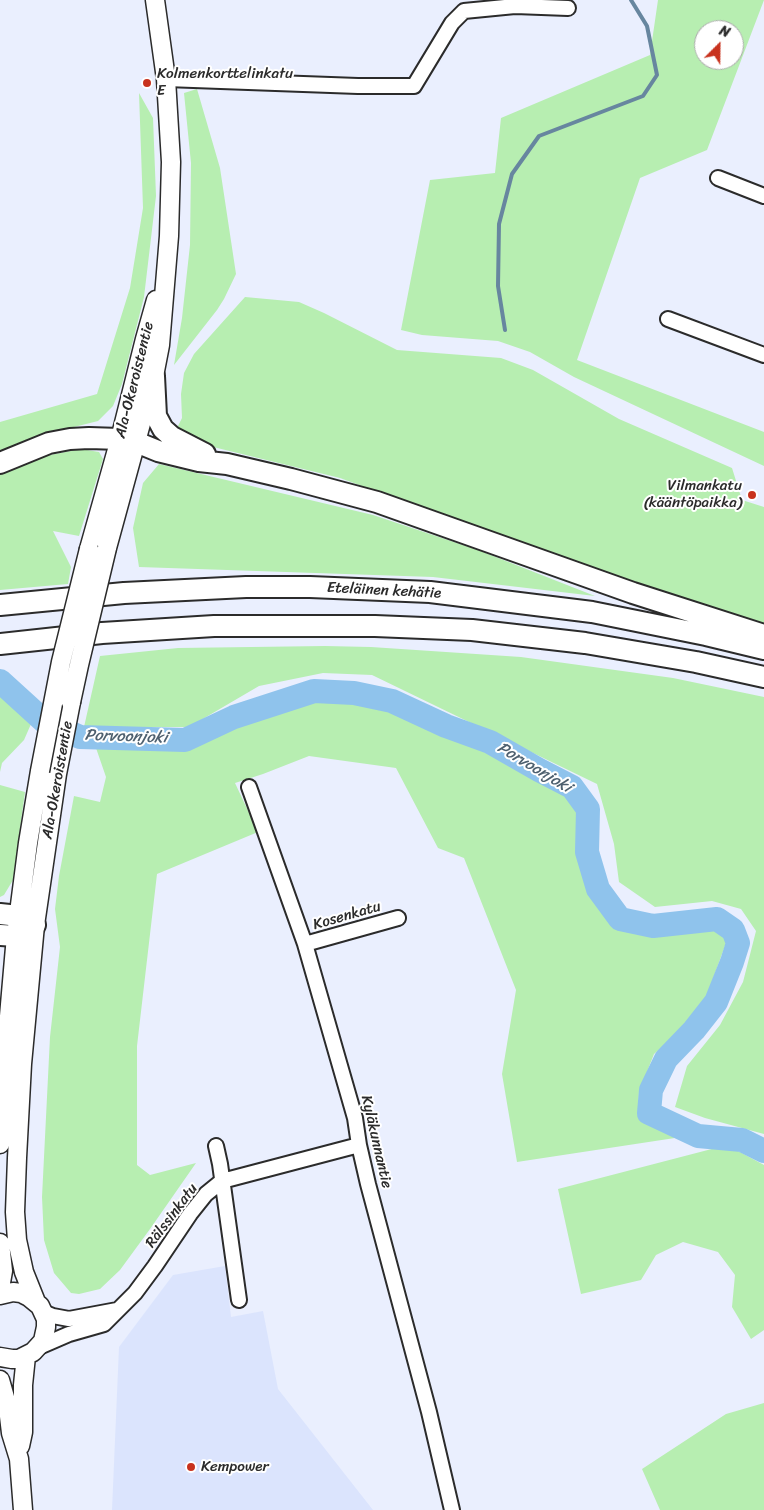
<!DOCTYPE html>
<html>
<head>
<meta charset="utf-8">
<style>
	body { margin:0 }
	#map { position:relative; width:764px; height:1510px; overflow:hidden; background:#eaeffe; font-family:Sriracha,sans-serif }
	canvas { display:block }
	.north { position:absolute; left:694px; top:20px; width:50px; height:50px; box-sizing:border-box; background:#fff; border:1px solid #aaa; border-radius:50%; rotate:23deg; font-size:14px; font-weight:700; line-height:20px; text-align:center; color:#2b2b2b }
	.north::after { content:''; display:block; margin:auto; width:18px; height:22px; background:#c8321e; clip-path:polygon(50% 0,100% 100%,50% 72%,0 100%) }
</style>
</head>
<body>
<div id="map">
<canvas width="764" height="1510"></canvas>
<div class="north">N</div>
</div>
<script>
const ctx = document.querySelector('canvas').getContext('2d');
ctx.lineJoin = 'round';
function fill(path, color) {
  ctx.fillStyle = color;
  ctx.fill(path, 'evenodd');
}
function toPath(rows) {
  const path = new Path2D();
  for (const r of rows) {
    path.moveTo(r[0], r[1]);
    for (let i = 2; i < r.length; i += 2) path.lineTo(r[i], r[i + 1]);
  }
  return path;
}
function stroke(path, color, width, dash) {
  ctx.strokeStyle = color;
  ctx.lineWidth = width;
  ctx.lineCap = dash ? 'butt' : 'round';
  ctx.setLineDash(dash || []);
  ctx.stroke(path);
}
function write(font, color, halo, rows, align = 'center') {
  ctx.font = font + ' Sriracha,sans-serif';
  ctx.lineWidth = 4;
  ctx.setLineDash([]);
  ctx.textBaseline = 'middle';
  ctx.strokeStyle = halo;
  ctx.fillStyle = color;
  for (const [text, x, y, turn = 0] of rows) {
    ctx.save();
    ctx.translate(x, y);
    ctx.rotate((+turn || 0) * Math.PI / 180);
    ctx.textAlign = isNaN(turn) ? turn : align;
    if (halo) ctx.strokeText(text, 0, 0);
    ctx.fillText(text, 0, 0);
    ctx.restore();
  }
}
fill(toPath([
	[225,1266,231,1317,263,1311,278,1389,373,1510,112,1510,119,1347,173,1275]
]), '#dbe4fd');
fill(toPath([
	[658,0,764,0,707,150,640,178,577,360,764,432,764,466,574,377,530,352,498,341,422,335,401,330,430,180,495,173,501,118,650,55],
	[704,30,734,30,734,60,704,60],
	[197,89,220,168,236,274,224,299,217,310,174,365,182,318,190,245,191,163,184,93],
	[139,93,153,118,156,196,144,297,122,384,113,406,98,421,58,431,0,452,0,422,97,394,130,288,143,208],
	[245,297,299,302,324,313,397,350,501,358,533,370,619,419,732,468,742,500,764,507,764,626,669,599,340,478,205,445,175,432,182,418,181,394,184,373,194,354],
	[81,449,99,452,103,459,79,536,53,531,71,567,68,584,0,590,0,474,45,456],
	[159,464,373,515,478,550,595,596,433,577,139,567,133,528,143,483],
	[325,646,371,647,521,657,673,678,764,697,764,1134,705,1118,675,1107,687,1066,720,1025,743,982,756,931,741,909,712,901,655,907,619,882,614,844,597,784,372,675,323,673,259,686,189,727,84,727,100,656,178,648],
	[0,694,31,724,24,740,2,763,0,772],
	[322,698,361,702,391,710,443,733,487,747,566,793,578,814,580,853,591,890,613,923,654,935,717,927,724,935,726,943,705,1001,689,1024,654,1054,639,1092,638,1113,648,1121,688,1136,517,1162,502,1074,516,990,464,858,438,848,396,768,309,756,263,774,235,783,258,832,157,874,137,1046,137,1165,150,1175,196,1163,150,1229,120,1270,100,1289,79,1294,71,1293,54,1273,44,1240,42,1197,50,1037,60,947,55,909,59,876,74,796,100,802,106,777,96,748,187,746,240,723],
	[0,785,25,792,13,880,4,895,0,897],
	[727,1145,764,1165,764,1330,751,1339,732,1307,735,1275,718,1252,683,1242,656,1255,641,1280,581,1294,558,1189],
	[764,1403,764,1510,660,1510,642,1469,726,1414]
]), '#b7eeb1');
stroke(toPath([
	[505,330,498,286,499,224,512,174,539,136,643,96,657,75,647,26,631,0]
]), '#67869f', 4);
stroke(toPath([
	[0,681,44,721,80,737,185,740,234,717,314,691,354,693,392,701,446,726,490,742,539,770,572,787,588,809,587,852,598,889,620,919,653,926,717,919,733,930,738,943,732,962,716,1002,694,1030,666,1059,651,1090,649,1113,698,1136,742,1140,764,1151]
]), '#8fc3ec', 24);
const minor = toPath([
	[166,79,358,86,414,86,452,23,464,11,515,6,568,8],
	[718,178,764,196],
	[668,319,764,355],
	[249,787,305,944,355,1118,359,1145,368,1184,429,1412,452,1510],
	[305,944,398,918],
	[216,1146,220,1164,239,1300],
	[43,1312,53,1316,69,1319,117,1310],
	[39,1347,69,1334,104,1324,135,1293,155,1266,190,1214,206,1194,222,1181,359,1145]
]);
const major = toPath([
	[107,548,154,376,160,345,169,236,171,162,166,79,155,0],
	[89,549,120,439,145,339,156,300],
	[0,1144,5,1062,16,936,28,843,40,771],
	[0,1243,3,1271,0,1288],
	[0,1295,13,1292,21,1293,29,1297,40,1306,46,1319,46,1327,43,1341,33,1352,19,1359,12,1359,0,1357],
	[36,1302,24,1272,17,1240,15,1212,17,1158,22,1064,35,925,57,774,71,702],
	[0,1380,8,1408,11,1433,19,1459,23,1510],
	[20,1446,23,1432,23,1385,26,1356]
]);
const highway = toPath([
	[154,376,156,416,163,429,172,437,205,454],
	[0,463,49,443,70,439,89,438,120,439,136,442,158,451,199,461,227,464,291,479,377,502,633,593,764,635],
	[0,605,124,593,246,587,310,587,430,592,592,612,706,635,764,649],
	[0,644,102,633,214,626,375,626,472,630,585,643,696,662,764,677],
	[0,914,19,916,35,925],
	[0,935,16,936,35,925]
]);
stroke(minor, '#2b2b2b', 18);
stroke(major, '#2b2b2b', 21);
stroke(highway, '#2b2b2b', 24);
stroke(minor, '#fff', 14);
stroke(major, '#fff', 18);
stroke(highway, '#fff', 20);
const majorBridge = toPath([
	[71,702,79,665,107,548],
	[40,771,61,662,89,549]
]);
stroke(majorBridge, '#2b2b2b', 21, []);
stroke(majorBridge, '#fff', 18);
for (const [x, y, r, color] of [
	[147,83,5,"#c8321e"],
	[752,495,5,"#c8321e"],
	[191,1467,5,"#c8321e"]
]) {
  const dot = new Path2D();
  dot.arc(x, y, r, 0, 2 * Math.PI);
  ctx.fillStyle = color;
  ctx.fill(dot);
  stroke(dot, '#fff', 2);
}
write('15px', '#2b2b2b', '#fff', [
	["Kolmenkorttelinkatu",157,74],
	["E",157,91],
	["Vilmankatu",742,486,"right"],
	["(kääntöpaikka)",742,503,"right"],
	["Kempower",201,1467]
], 'left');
write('15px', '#2b2b2b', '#fff', [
	["Ala-Okeroistentie",135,380,-76],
	["Eteläinen kehätie",384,591,3],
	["Ala-Okeroistentie",58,780,-80],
	["Kosenkatu",347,916,-16],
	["Kyläkunnantie",376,1142,77],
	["Rälssinkatu",172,1216,-53]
]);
write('italic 16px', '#4e606f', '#fff', [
	["Porvoonjoki",126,737,2],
	["Porvoonjoki",534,768,31]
]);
</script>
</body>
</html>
